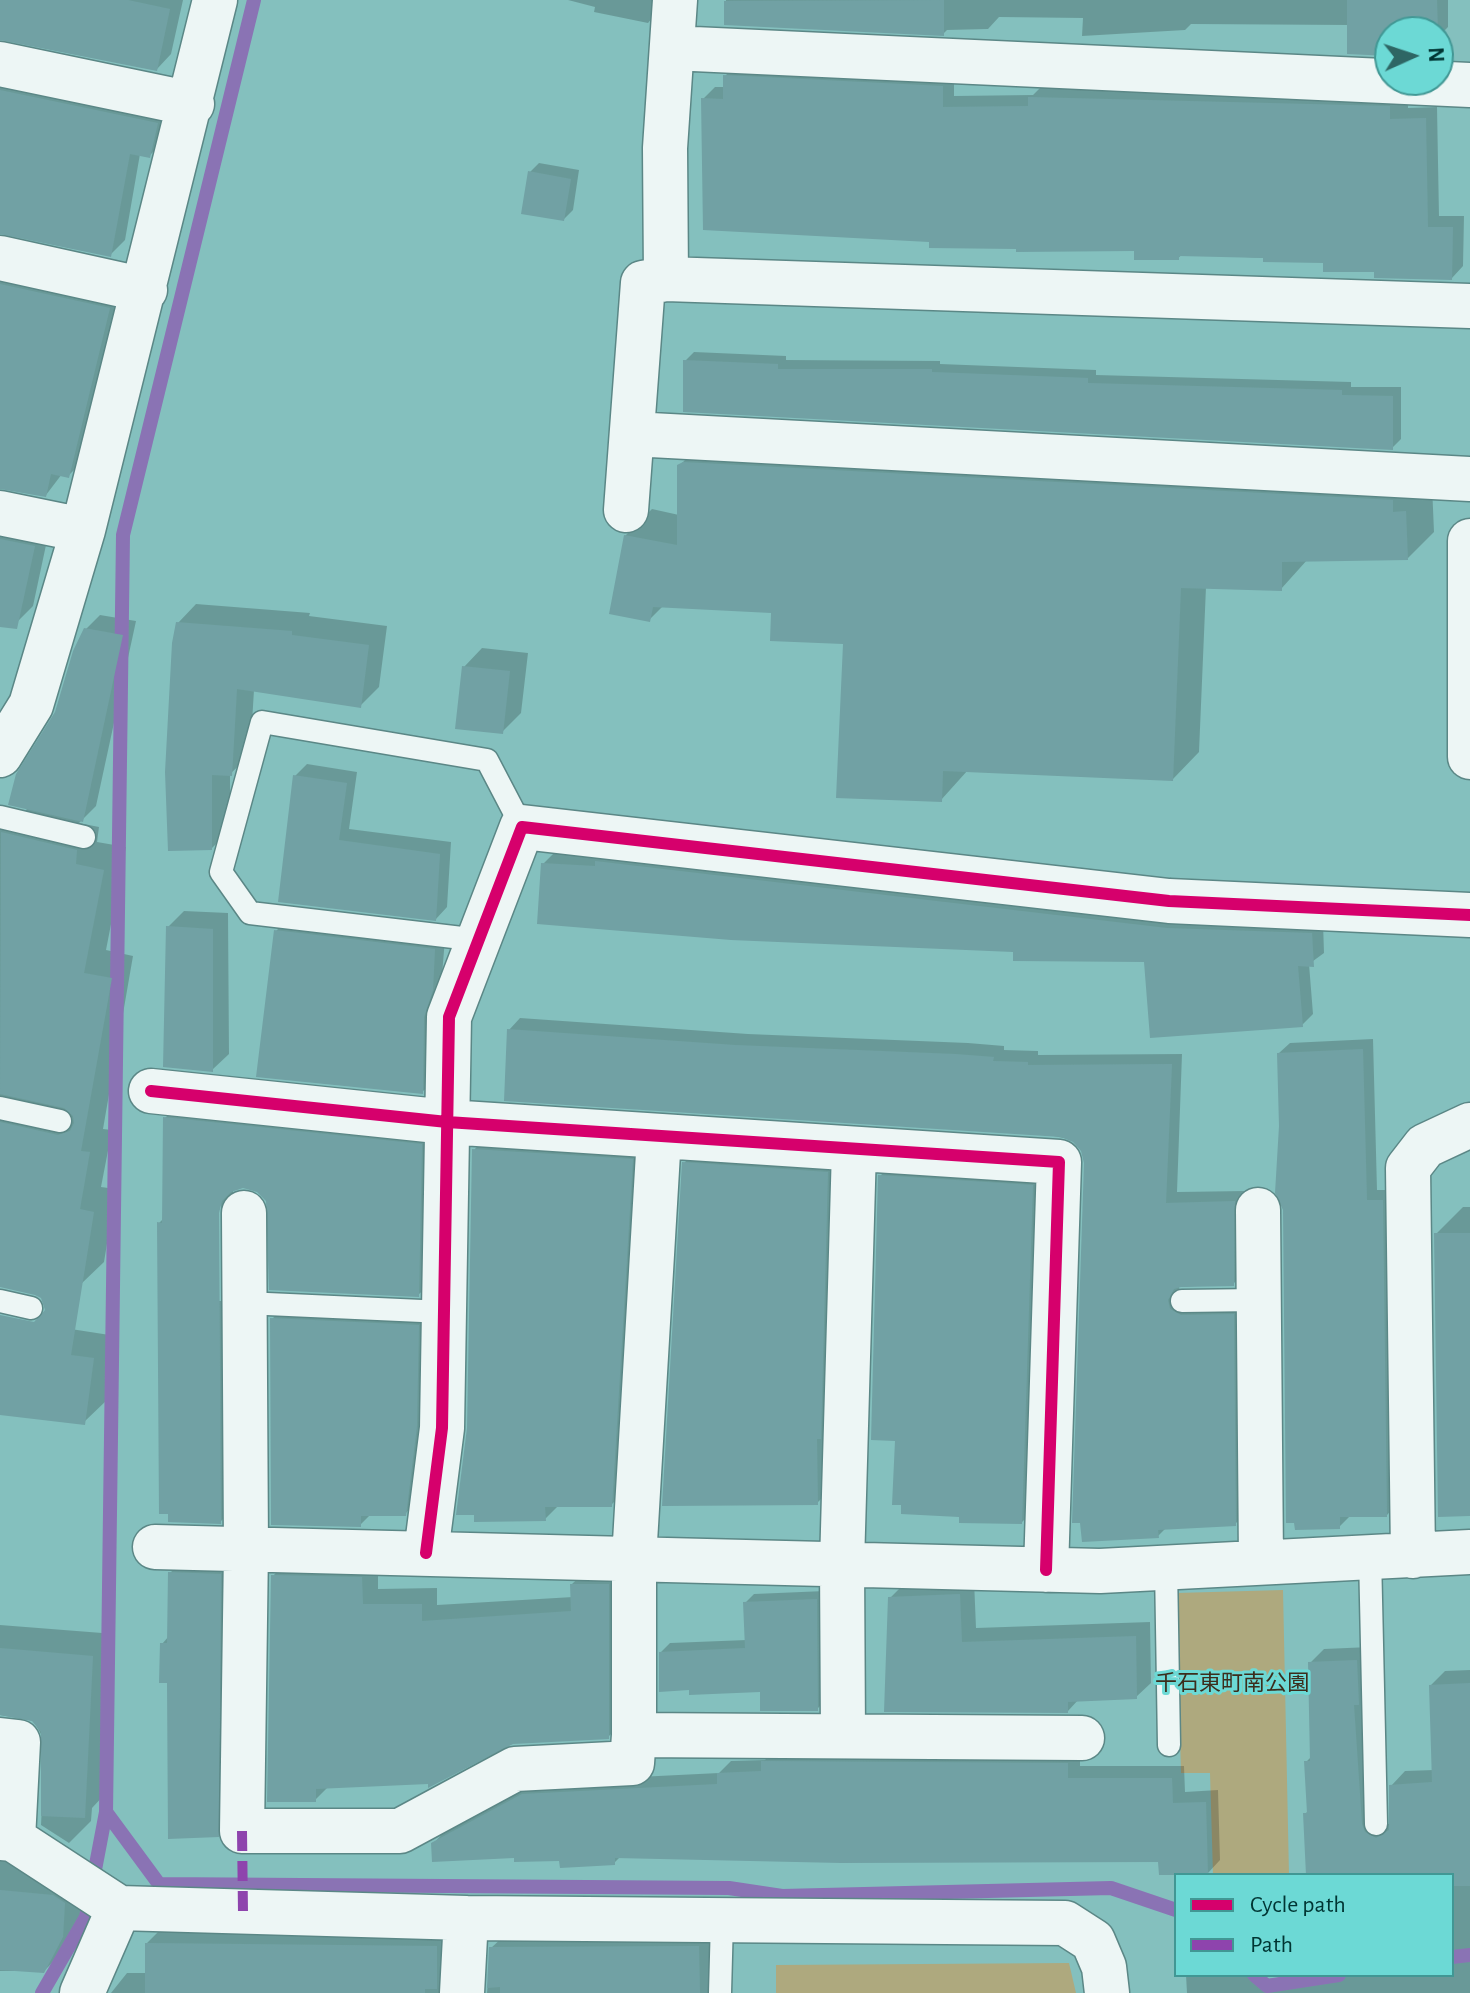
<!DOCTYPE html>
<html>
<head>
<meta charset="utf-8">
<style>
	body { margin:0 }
	#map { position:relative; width:1470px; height:1993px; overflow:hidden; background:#84c0be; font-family:"Alegreya Sans",sans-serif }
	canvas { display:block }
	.legend { position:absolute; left:1174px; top:1873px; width:280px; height:104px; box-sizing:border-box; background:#6cd9d5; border:2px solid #419794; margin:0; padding:10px 14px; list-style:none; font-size:24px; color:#003533 }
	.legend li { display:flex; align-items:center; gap:16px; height:40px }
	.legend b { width:40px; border:2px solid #419794 }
	.north { position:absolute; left:1374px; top:16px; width:80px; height:80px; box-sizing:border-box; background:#6cd9d5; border:2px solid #419794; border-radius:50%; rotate:87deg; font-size:22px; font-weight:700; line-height:32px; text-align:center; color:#003533 }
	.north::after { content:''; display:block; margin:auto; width:28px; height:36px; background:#2e6664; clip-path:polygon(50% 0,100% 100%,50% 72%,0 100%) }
</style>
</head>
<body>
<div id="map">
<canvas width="1470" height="1993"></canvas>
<ul class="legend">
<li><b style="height:10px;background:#d6006c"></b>Cycle path</li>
<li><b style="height:10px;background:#8e44ad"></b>Path</li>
</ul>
<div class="north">N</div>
</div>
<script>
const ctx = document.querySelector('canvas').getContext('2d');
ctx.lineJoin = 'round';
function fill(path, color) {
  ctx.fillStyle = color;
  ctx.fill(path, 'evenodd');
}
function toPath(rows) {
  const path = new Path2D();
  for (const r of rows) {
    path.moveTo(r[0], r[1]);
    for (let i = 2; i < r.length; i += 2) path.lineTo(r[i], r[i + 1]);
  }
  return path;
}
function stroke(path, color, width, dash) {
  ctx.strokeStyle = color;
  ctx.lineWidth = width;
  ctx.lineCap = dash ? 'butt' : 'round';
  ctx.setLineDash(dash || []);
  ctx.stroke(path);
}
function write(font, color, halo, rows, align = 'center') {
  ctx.font = font + ' "Alegreya Sans","Noto Sans JP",sans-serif';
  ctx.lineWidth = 6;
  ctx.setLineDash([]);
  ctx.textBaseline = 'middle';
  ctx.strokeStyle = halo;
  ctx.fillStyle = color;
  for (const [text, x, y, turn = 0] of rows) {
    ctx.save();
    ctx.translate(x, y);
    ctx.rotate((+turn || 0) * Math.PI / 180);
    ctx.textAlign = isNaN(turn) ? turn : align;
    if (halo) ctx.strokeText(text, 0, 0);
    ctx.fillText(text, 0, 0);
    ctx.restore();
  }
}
fill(toPath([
	[1283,1590,1289,1875,1213,1875,1210,1773,1181,1773,1176,1593],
	[1069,1963,1076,1993,776,1993,776,1965]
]), '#aea97e');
fill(toPath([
	[0,0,183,0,171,54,157,69,0,38],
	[568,0,668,0,648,23,594,12,595,7],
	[726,0,1448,0,1448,27,1438,37,1438,32,1390,32,1390,54,1349,25,1191,24,1185,30,1082,36,1083,18,999,17,988,29,947,30,943,34,726,23],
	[737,64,954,74,954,96,1033,95,1042,86,1408,96,1408,108,1437,107,1439,216,1464,216,1463,266,1452,278,1325,261,1183,254,1178,258,1136,249,931,240,703,99,715,87,725,87,725,76],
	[0,69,172,108,164,141,149,156,140,154,125,240,110,255,0,232],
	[539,163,579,170,573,210,564,219,530,172],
	[0,263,124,293,83,461,68,476,62,474,46,495,0,457],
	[694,352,786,356,786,360,940,361,940,364,1096,370,1096,375,1351,382,1351,387,1401,387,1401,439,1392,448,685,361],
	[706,439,1432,485,1434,532,1408,558,1308,559,1281,589,1206,587,1199,752,1173,779,968,770,941,800,845,642,773,611,663,606,649,620,625,536,652,509,679,515,679,466],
	[0,520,49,531,33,606,18,621,0,618],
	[196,604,310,613,309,616,387,626,379,687,360,706,254,690,250,755,230,774,230,830,212,848,178,623],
	[100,615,136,621,96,806,79,823,99,827,97,842,126,847,106,950,133,956,103,1129,112,1130,101,1187,116,1189,104,1262,81,1284,0,1268,0,829,11,825,29,807,86,629],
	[482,648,528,653,521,713,502,732,464,667],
	[307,764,357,772,349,829,451,842,447,907,436,919,280,900,295,776],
	[554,853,1323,922,1324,953,1309,964,1313,1014,1302,1025,1146,960,1015,950,543,864],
	[184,911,228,913,229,1054,212,1070,168,927],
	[287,920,445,939,433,1082,422,1092,276,931],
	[520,1018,748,1034,968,1043,1004,1046,1004,1050,1038,1051,1038,1055,1182,1054,1177,1192,1246,1191,1244,1273,1233,1284,1179,1287,1181,1297,1245,1304,1246,1513,1235,1524,1166,1528,1158,1536,1086,1163,1083,1150,1074,1140,509,1030],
	[1373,1039,1377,1190,1393,1190,1397,1504,1387,1515,1351,1515,1339,1527,1285,1209,1279,1053,1290,1043],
	[177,1106,433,1133,431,1283,418,1295,268,1200,258,1190,243,1186,233,1189,232,1510,220,1522,159,1223,164,1218,165,1118],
	[217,1203,221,1203,222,1301,218,1301],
	[487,1136,645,1146,625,1491,611,1505,559,1505,545,1519,469,1429,474,1150],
	[696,1151,839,1161,829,1491,817,1503,684,1163],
	[891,1165,1043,1175,1033,1511,1022,1522,961,1515,903,1503,880,1176],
	[1463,1207,1470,1207,1470,1514,1436,1234],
	[287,1304,433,1310,420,1498,405,1514,371,1514,360,1525,272,1319],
	[0,1318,116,1336,107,1400,84,1422,0,1414],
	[184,1559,234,1560,232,1821,218,1835,169,1681,162,1644,169,1636,170,1573],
	[289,1559,378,1562,378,1589,437,1588,437,1605,573,1597,572,1584,589,1568,624,1568,624,1721,608,1737,513,1742,430,1782,329,1786,315,1800,273,1576],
	[974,1580,976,1628,1150,1622,1151,1683,1136,1697,1079,1699,1068,1711,890,1598,905,1583],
	[825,1591,826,1700,817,1709,661,1652,670,1643,747,1640,745,1603,754,1594],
	[0,1625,115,1634,106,1793,92,1808,91,1821,69,1843,41,1825,45,1742,34,1721,0,1715],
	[1370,1647,1383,1822,1392,1825,1391,1786,1405,1771,1434,1770,1431,1685,1445,1671,1470,1670,1470,1993,1187,1993,1186,1975,1252,1975,1259,1980,1302,1975,1452,1975,1452,1875,1317,1875,1305,1814,1309,1810,1306,1762,1312,1756,1310,1663,1324,1649],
	[775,1749,1080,1751,1080,1766,1184,1766,1185,1792,1218,1790,1220,1860,1208,1873,1161,1875,1160,1860,621,1856,614,1863,515,1856,433,1844,446,1830,536,1782,719,1773,731,1761,765,1760],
	[0,1827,87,1880,85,1912,67,1948,44,1971,0,1971],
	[159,1931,449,1935,453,1993,111,1993,127,1973,147,1973,147,1943],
	[711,1934,711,1993,487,1993,491,1948,504,1936]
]), '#0003');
stroke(toPath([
	[106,1812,159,1884,729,1888,782,1896,1111,1888,1176,1910],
	[1452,1957,1470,1955],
	[1254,1975,1267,1986,1339,1975],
	[42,1993,86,1917,106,1812,123,535,254,0]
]), '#8a73b4', 14);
fill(toPath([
	[0,0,128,0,170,9,157,71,0,40],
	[944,0,944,36,724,25,724,1],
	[1347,0,1437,0,1438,32,1390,32,1390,56,1347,54],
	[723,75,943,86,943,107,1028,106,1028,97,1390,106,1390,119,1426,118,1428,227,1453,227,1452,280,1374,278,1374,272,1323,272,1323,263,1263,262,1263,258,1179,256,1179,260,1134,260,1134,251,1016,252,1016,249,929,248,929,242,703,230,701,98,723,99],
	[0,90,158,123,150,158,130,154,111,257,0,234],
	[528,171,571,179,564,221,521,214],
	[0,284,110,308,69,478,51,474,46,497,0,489],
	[683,360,778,364,778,369,932,369,932,372,1088,378,1088,383,1342,390,1342,395,1393,396,1393,450,683,412],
	[683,462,1393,500,1393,512,1406,511,1408,560,1282,562,1282,591,1181,588,1173,781,943,771,942,802,836,798,843,644,770,641,771,613,653,607,650,622,609,614,624,535,677,545,677,465],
	[0,539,35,546,17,629,0,627],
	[176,622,292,631,292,635,369,645,361,708,237,689,232,776,212,775,212,850,168,851,165,772,172,643],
	[84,628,123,635,83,822,8,805,16,774,55,712,73,651],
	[462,666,510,671,503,734,455,729],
	[293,775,347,783,339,840,440,854,436,921,278,902],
	[1,832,77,850,76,864,104,870,84,973,112,978,81,1151,90,1152,80,1209,94,1212,71,1355,94,1358,85,1425,0,1415,0,1315,34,1322,45,1310,41,1298,35,1295,0,1287,0,1122,58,1135,70,1131,74,1123,73,1116,64,1108,0,1094],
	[595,861,1167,928,1312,933,1314,967,1298,966,1303,1027,1150,1038,1144,962,1013,961,1013,952,731,940,537,924,541,863,595,866],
	[166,926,213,929,213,1072,163,1067],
	[274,930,435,949,433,990,424,1017,423,1094,256,1077],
	[507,1029,735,1045,955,1054,994,1057,993,1061,1028,1062,1028,1065,1172,1064,1166,1203,1235,1201,1234,1286,1181,1287,1174,1289,1168,1300,1170,1309,1181,1315,1234,1314,1236,1526,1158,1530,1159,1538,1082,1542,1080,1523,1072,1523,1084,1163,1081,1151,1073,1142,1061,1137,504,1101],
	[1363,1049,1367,1200,1383,1200,1387,1517,1340,1517,1340,1529,1295,1530,1294,1523,1286,1523,1283,1210,1275,1193,1279,1126,1277,1053],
	[163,1117,422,1144,419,1297,269,1290,266,1201,257,1192,243,1188,231,1192,222,1201,219,1213,221,1524,168,1522,168,1514,159,1514,157,1222,162,1223],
	[472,1149,633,1159,612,1507,545,1507,546,1521,474,1522,474,1515,456,1515,467,1428],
	[682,1162,828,1172,821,1439,817,1439,818,1505,662,1506],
	[878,1175,1033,1185,1022,1524,959,1523,959,1517,901,1514,901,1505,892,1505,895,1441,871,1440],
	[1434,1233,1470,1233,1470,1516,1438,1517],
	[270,1318,419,1325,417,1426,406,1516,361,1516,361,1527,271,1525],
	[168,1572,221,1574,219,1837,168,1839,167,1683,159,1683,160,1643,167,1643],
	[271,1575,362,1577,363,1604,422,1604,422,1621,571,1611,570,1584,609,1584,609,1739,513,1744,428,1788,428,1784,316,1789,316,1802,267,1802],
	[960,1594,962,1642,1136,1636,1137,1699,1068,1702,1068,1713,884,1712,888,1597],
	[817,1599,818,1711,760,1711,760,1692,689,1695,689,1690,659,1692,659,1652,745,1648,743,1602],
	[0,1648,93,1656,85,1818,41,1816,41,1732,32,1721,0,1715],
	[1357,1660,1359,1705,1354,1705,1362,1824,1365,1832,1376,1838,1389,1830,1389,1785,1432,1782,1429,1685,1470,1683,1470,1886,1452,1886,1452,1875,1306,1875,1303,1813,1307,1813,1304,1761,1310,1761,1308,1662],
	[761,1761,1068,1763,1068,1778,1172,1778,1173,1803,1206,1802,1208,1875,1159,1875,1158,1862,841,1863,615,1858,615,1865,560,1868,559,1861,514,1862,514,1858,432,1862,431,1843,522,1794,717,1784,717,1773,761,1771],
	[0,1890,53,1895,65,1903,63,1937,44,1973,0,1970],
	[145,1943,437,1946,437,1989,425,1989,425,1993,145,1993],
	[699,1946,700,1993,500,1993,500,1987,487,1988,489,1947]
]), '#71a1a4');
const service = toPath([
	[0,817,84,837],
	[479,940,250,913,221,872,262,722,487,760,522,827],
	[0,1108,60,1121],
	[0,1301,31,1308],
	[1182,1301,1258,1300],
	[245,1303,444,1312],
	[1370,1555,1376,1824],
	[1166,1567,1169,1745],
	[720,1993,722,1920]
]);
const minor = toPath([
	[675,0,665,148,666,279,1470,306],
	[672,48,1470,85],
	[0,64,192,104],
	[0,258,145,290],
	[632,434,1470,479],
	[626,510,643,283,666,279],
	[0,513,83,530],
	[0,755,31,705,83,530,215,0],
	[151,1091,447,1122,1059,1162,1046,1570],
	[659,1136,634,1559,634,1735,1082,1738],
	[1258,1210,1261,1562],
	[244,1213,246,1549,242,1831,400,1831,515,1769,632,1763,634,1735],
	[155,1547,1100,1571,1470,1552],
	[426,1553,442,1428,449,1017,522,827,1169,901,1470,915],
	[1413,1556,1408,1168,1425,1146,1470,1125],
	[843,1736,842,1564,854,1149],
	[0,1740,18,1742,13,1839],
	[0,1838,13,1839,119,1908,466,1918,1065,1923,1093,1941,1104,1967,1107,1993],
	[82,1993,119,1908],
	[462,1993,466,1918]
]);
const tertiary = toPath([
	[1470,541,1470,757]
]);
stroke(service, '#5b8786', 25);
stroke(minor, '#5b8786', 47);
stroke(tertiary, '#5b8786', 47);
stroke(service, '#edf6f5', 22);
stroke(minor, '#edf6f5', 44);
stroke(tertiary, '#edf6f5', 44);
stroke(toPath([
	[242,1831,243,1912]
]), '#8e44ad', 10, [20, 10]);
stroke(toPath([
	[151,1091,447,1122,1059,1162,1046,1570],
	[426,1553,442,1428,449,1017,522,827,1169,901,1470,915]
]), '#d6006c', 12);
write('22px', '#3c2d1c', '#6cd9d5', [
	["千石東町南公園",1232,1683]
]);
</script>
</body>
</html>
